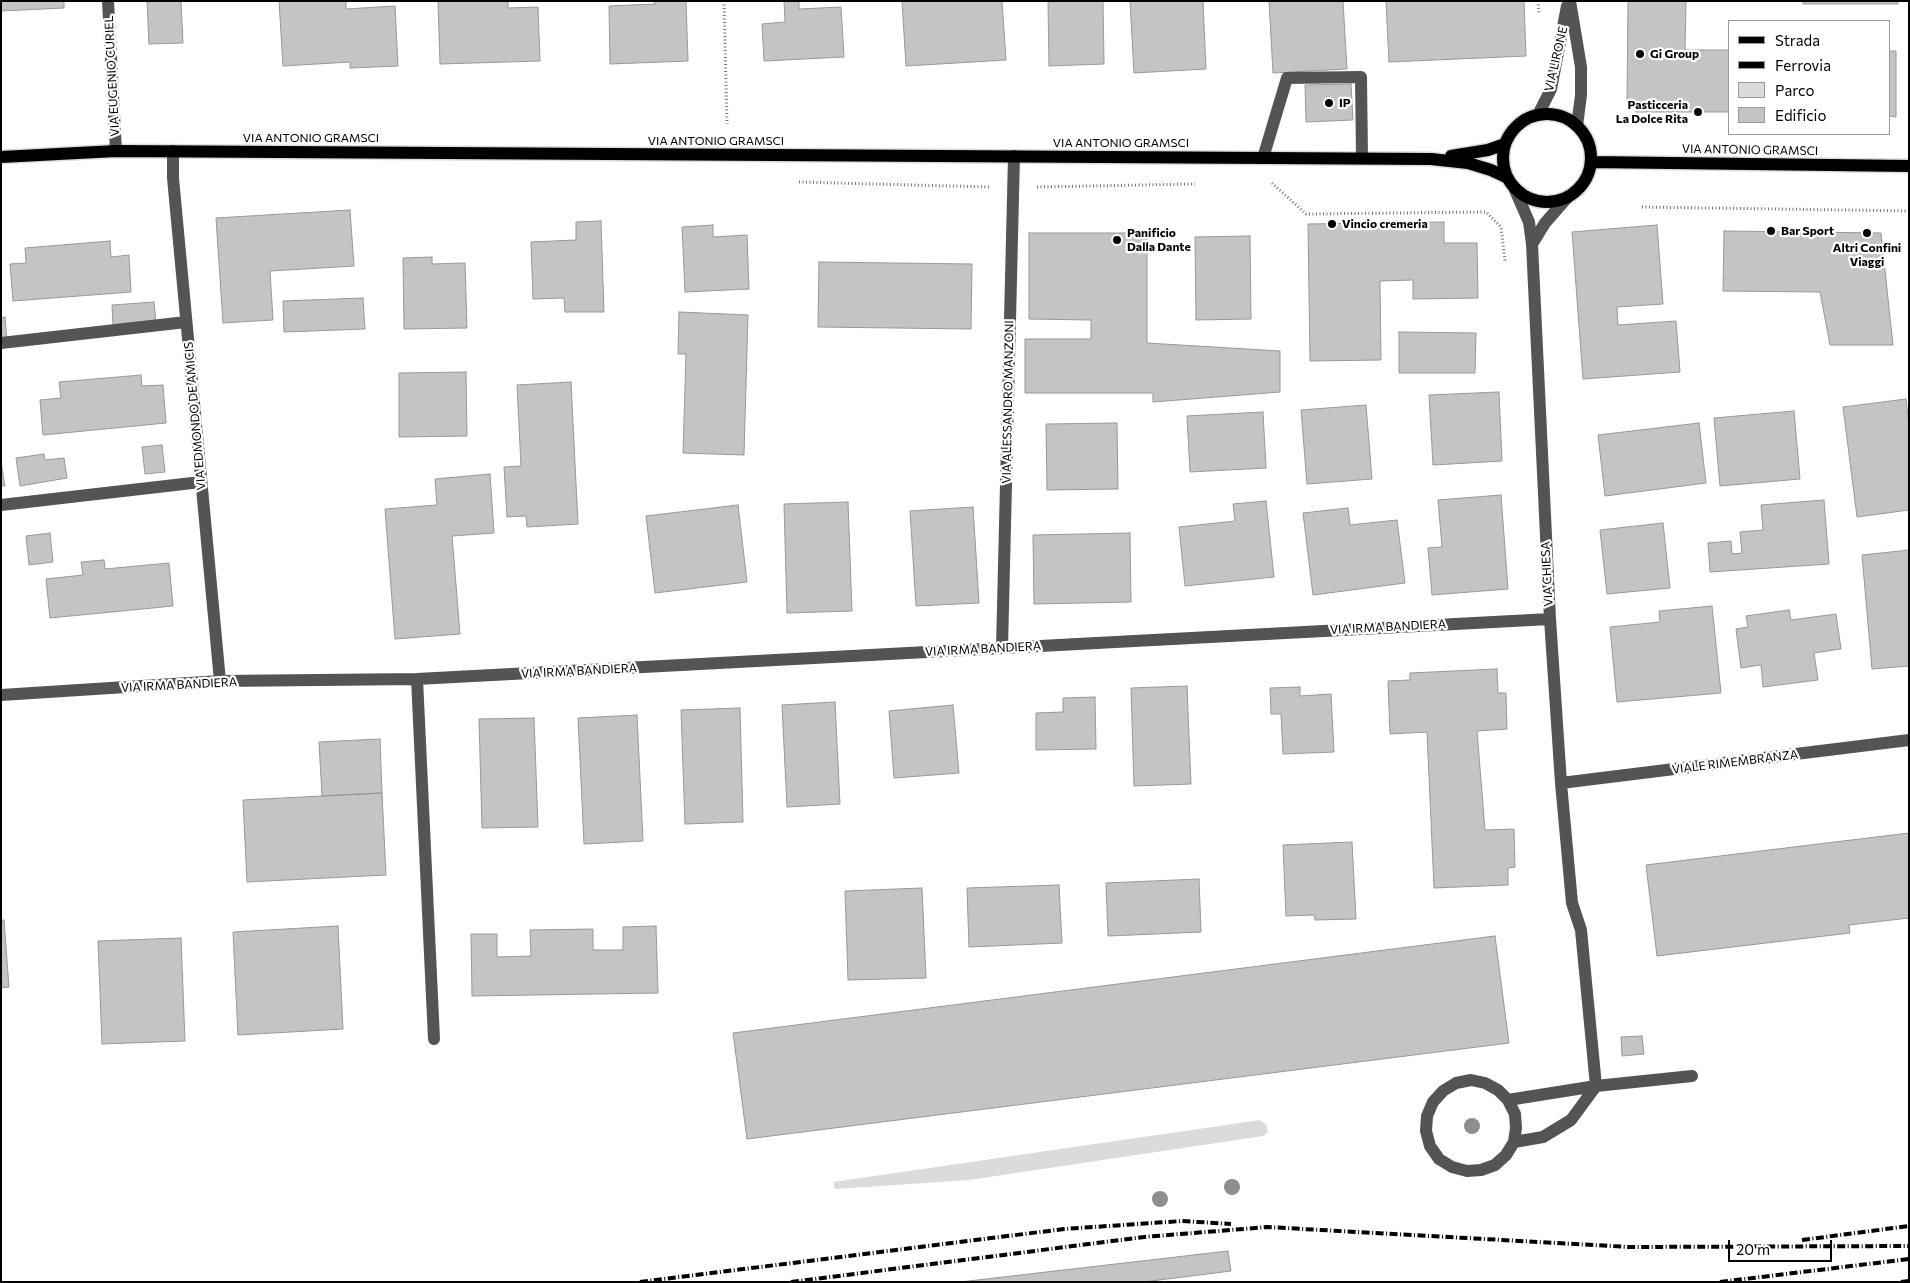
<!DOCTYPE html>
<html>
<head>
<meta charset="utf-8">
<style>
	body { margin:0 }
	#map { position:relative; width:1910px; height:1283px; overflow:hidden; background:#fff; font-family:Commissioner,sans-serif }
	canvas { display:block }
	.frame { position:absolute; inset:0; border:2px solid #000; pointer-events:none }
	.legend { position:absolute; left:1728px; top:20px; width:162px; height:115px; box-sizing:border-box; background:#fff; border:1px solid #999; margin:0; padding:6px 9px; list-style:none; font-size:15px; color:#000 }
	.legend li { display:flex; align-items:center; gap:10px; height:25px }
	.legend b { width:25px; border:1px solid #999 }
	.scale { position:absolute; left:1728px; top:1240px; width:104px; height:22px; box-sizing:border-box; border:2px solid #000; border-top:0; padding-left:6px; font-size:15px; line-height:18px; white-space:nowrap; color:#000; -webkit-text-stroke:4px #fff; paint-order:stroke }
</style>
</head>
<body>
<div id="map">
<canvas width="1910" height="1283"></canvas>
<div class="frame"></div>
<ul class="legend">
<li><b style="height:6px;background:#000"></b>Strada</li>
<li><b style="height:6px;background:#000"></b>Ferrovia</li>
<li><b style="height:14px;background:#dbdbdb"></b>Parco</li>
<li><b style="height:14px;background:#c4c4c4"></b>Edificio</li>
</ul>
<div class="scale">20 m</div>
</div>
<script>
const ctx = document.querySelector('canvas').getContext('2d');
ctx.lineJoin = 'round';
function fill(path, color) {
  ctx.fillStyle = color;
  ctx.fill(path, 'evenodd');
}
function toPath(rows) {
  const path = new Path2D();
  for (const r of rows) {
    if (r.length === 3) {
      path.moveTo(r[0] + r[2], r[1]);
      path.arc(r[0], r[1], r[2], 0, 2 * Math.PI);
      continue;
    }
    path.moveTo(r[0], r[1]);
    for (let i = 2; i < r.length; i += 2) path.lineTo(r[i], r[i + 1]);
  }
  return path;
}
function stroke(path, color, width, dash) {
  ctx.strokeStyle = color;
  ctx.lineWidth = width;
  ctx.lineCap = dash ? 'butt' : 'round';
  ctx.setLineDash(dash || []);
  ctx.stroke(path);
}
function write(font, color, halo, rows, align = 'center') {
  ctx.font = font + ' Commissioner,sans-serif';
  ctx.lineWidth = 4.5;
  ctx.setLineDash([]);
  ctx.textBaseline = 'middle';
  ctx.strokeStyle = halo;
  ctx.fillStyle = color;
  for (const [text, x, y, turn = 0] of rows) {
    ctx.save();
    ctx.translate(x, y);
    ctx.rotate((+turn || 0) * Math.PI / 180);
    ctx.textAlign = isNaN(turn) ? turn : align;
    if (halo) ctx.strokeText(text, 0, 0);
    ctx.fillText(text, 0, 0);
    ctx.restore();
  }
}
fill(toPath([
	[1260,1120,1266,1125,1268,1132,1263,1136,969,1180,835,1189,833,1182]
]), '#dbdbdb');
const building = toPath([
	[1,1,64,1,64,8,1,11,1,1],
	[147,1,181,1,183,43,149,44,147,1],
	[279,1,346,1,346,9,395,6,398,66,350,68,350,62,283,66,279,1],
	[438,1,508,1,508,8,538,7,540,61,440,64,438,1],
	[655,1,686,1,688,61,610,64,609,6,655,4,655,1],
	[784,1,799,1,799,9,841,7,844,57,764,61,762,24,785,22,784,1],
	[902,1,1002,1,1006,60,906,66,902,1],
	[1048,1,1103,1,1104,64,1049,66,1048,1],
	[1130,1,1203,1,1206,69,1134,73,1130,1],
	[1269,1,1343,1,1347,69,1273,73,1269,1],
	[1386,1,1524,1,1526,56,1389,62,1386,1],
	[1628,1,1686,1,1685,50,1729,50,1729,112,1636,112,1636,101,1627,101,1628,1],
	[1803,1,1898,1,1898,4,1803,4,1803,1],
	[1889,51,1896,51,1896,117,1889,116,1889,51],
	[1351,84,1353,120,1306,122,1305,85,1351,84],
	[350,210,354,266,270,271,273,320,223,323,216,218,350,210],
	[601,221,604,312,565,312,564,298,533,299,531,242,576,240,576,222,601,221],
	[1444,222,1444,243,1477,243,1478,298,1413,299,1413,280,1380,281,1381,360,1310,361,1308,224,1444,222],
	[713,225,713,237,747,235,749,289,685,292,682,227,713,225],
	[1657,225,1663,304,1617,307,1618,325,1676,321,1680,372,1583,379,1572,232,1657,225],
	[1724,231,1881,233,1893,345,1830,345,1820,292,1723,291,1724,231],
	[1029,233,1147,233,1147,343,1280,351,1280,392,1153,402,1153,393,1025,393,1025,339,1091,339,1091,320,1029,319,1029,233],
	[1250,236,1251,319,1196,320,1195,237,1250,236],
	[110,241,111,257,129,255,131,292,13,301,10,264,26,263,25,248,110,241],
	[432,257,432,264,465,263,467,328,404,329,403,258,432,257],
	[819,262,972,264,971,329,818,327,819,262],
	[363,298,365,329,284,332,283,301,363,298],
	[154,302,156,322,113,326,112,305,154,302],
	[679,312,748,315,744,455,683,453,686,354,678,354,679,312],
	[5,317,7,342,1,343,1,318,5,317],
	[1399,332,1476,333,1475,373,1399,373,1399,332],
	[466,372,467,436,399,437,399,373,466,372],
	[141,375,142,386,163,385,166,423,43,435,40,400,61,398,59,382,141,375],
	[571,382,578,524,527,527,526,516,507,517,504,467,521,466,517,385,571,382],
	[1499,392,1502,461,1433,465,1429,395,1499,392],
	[1906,399,1909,425,1909,510,1857,517,1843,407,1906,399],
	[1366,405,1372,479,1307,484,1301,410,1366,405],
	[1794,411,1800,479,1720,486,1714,418,1794,411],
	[1263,412,1266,468,1190,472,1187,416,1263,412],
	[1117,423,1118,489,1047,490,1046,424,1117,423],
	[1699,423,1706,483,1605,496,1598,435,1699,423],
	[162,445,165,472,145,474,142,447,162,445],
	[44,454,45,460,64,458,67,478,20,486,16,458,44,454],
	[1,462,5,486,1,486,1,462],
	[490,474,494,533,452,536,460,634,395,639,385,509,437,505,435,479,490,474],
	[1501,495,1508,589,1432,595,1428,548,1442,547,1438,500,1501,495],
	[1824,500,1829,564,1710,572,1708,543,1731,541,1732,554,1742,553,1740,532,1763,530,1761,505,1824,500],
	[1266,501,1274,577,1185,586,1179,527,1235,521,1233,504,1266,501],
	[848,502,852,611,787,613,784,504,848,502],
	[738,505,747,582,655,593,646,516,738,505],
	[973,507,979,603,916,606,910,511,973,507],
	[1348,508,1350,525,1397,520,1405,583,1313,595,1303,513,1348,508],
	[1663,523,1670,588,1607,594,1600,530,1663,523],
	[50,533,53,562,29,565,26,536,50,533],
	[1130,533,1131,602,1034,604,1033,535,1130,533],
	[1909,550,1909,666,1872,669,1862,555,1909,550],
	[104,560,105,569,169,563,173,606,50,618,46,579,83,575,81,562,104,560],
	[1712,606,1721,693,1617,702,1610,627,1660,622,1659,611,1712,606],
	[1789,610,1791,620,1836,614,1841,649,1814,653,1818,680,1763,687,1761,665,1741,668,1736,629,1748,627,1746,616,1789,610],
	[1497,669,1498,693,1506,693,1507,729,1477,731,1485,830,1514,829,1515,867,1508,868,1508,885,1434,888,1427,732,1390,734,1388,681,1410,680,1410,673,1497,669],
	[1187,686,1191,784,1134,786,1131,688,1187,686],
	[1300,687,1300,696,1331,694,1334,752,1283,754,1281,714,1271,714,1270,688,1300,687],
	[1095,697,1096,749,1036,750,1036,713,1063,712,1063,698,1095,697],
	[835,702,840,804,787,807,782,705,835,702],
	[953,705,959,773,894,778,889,711,953,705],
	[740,708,743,822,685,824,681,710,740,708],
	[637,715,643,841,584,844,578,718,637,715],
	[534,718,538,827,482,828,479,719,534,718],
	[380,739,382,793,322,796,319,742,380,739],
	[382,793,386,875,247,882,243,800,382,793],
	[1909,833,1909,918,1849,925,1850,933,1657,956,1646,865,1909,833],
	[1352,842,1356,919,1315,920,1314,915,1286,916,1283,845,1352,842],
	[1199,879,1201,932,1108,936,1106,883,1199,879],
	[1059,885,1062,943,969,947,967,888,1059,885],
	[922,888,926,978,848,980,845,891,922,888],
	[1,920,4,920,9,987,1,988,1,920],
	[338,926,343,1029,238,1035,233,932,338,926],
	[656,926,658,993,472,996,471,934,497,934,497,957,531,956,530,930,593,929,593,950,623,950,623,927,656,926],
	[1495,936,1509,1043,747,1139,733,1033,1495,936],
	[181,938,185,1041,102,1044,98,941,181,938],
	[1642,1036,1644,1054,1622,1056,1621,1037,1642,1036],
	[1228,1251,1231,1271,1143,1282,960,1282,1228,1251]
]);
fill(building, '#c4c4c4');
stroke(building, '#989898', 1);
const major = toPath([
	[1547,158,44],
	[1451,156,1488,150,1505,144],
	[1,157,116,151,1431,159,1468,163,1491,170,1506,177],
	[1591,162,1909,166]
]);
stroke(major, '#dbdbdb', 15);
stroke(toPath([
	[724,1,727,124],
	[1538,1,1539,13],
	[799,182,990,187],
	[1272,183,1306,214,1486,212,1501,227,1505,261],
	[1037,187,1195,184],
	[1642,207,1909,211]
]), '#767676', 3, [1, 2.5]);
stroke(toPath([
	[108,1,116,151],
	[1570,1,1581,67,1581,95,1577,126],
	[1538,115,1551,89,1567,6],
	[173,151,173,178,220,681],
	[1263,158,1287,78,1361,77,1362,158],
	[1515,190,1529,222,1532,244,1545,223,1567,198],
	[1,343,186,322],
	[1,505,201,482],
	[1002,648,1014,156],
	[417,679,434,1039],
	[1,695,220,681,417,679,1550,619],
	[1561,783,1909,740],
	[1508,1100,1596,1086,1692,1076],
	[1514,1142,1516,1128,1515,1114,1508,1100,1498,1090,1485,1083,1471,1080,1456,1083,1443,1091,1433,1102,1427,1116,1426,1131,1430,1146,1439,1159,1452,1167,1467,1171,1481,1170,1495,1165,1506,1155,1514,1142,1543,1137,1571,1120,1596,1086,1581,930,1572,903,1561,783,1550,619,1532,244]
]), '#545454', 12);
stroke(major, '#000', 12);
stroke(toPath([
	[1802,1240,1909,1226],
	[640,1282,1064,1229,1182,1221,1231,1224],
	[791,1282,1144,1237,1267,1227,1629,1247,1909,1246],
	[1720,1282,1909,1259],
	[1901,1282,1909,1281]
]), '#000', 4, [8, 2.5, 1, 2.5]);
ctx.fillStyle = '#8e8e8e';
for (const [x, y] of [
	[1472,1126],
	[1232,1187],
	[1160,1199]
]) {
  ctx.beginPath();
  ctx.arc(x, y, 8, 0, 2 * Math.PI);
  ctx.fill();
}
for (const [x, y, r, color] of [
	[1640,54,5,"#000"],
	[1329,103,5,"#000"],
	[1698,112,5,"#000"],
	[1332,224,5,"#000"],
	[1771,231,5,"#000"],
	[1867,233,5,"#000"],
	[1117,240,5,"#000"]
]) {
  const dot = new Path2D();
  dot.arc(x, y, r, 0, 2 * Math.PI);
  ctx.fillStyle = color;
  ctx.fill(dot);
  stroke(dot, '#fff', 2);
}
write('bold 12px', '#000', '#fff', [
	["Gi Group",1650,54],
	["IP",1339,103],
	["Pasticceria",1688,105,"right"],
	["La Dolce Rita",1688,119,"right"],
	["Vincio cremeria",1342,224],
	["Bar Sport",1781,231],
	["Panificio",1127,233],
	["Dalla Dante",1127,247],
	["Altri Confini",1867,248,"center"],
	["Viaggi",1867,262,"center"]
], 'left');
write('12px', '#000', '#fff', [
	["VIA LIRONE",1556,59,-77],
	["VIA EUGENIO CURIEL",112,76,-93],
	["VIA ANTONIO GRAMSCI",311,138],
	["VIA ANTONIO GRAMSCI",716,141],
	["VIA ANTONIO GRAMSCI",1121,143],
	["VIA ANTONIO GRAMSCI",1750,150,1],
	["VIA ALESSANDRO MANZONI",1008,402,-89],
	["VIA EDMONDO DE AMICIS",195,416,-95],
	["VIA CHIESA",1547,574,-93],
	["VIA IRMA BANDIERA",1388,627,-3],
	["VIA IRMA BANDIERA",983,649,-3],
	["VIA IRMA BANDIERA",579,671,-3],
	["VIA IRMA BANDIERA",179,685,-3],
	["VIALE RIMEMBRANZA",1735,762,-7]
]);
</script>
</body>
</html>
